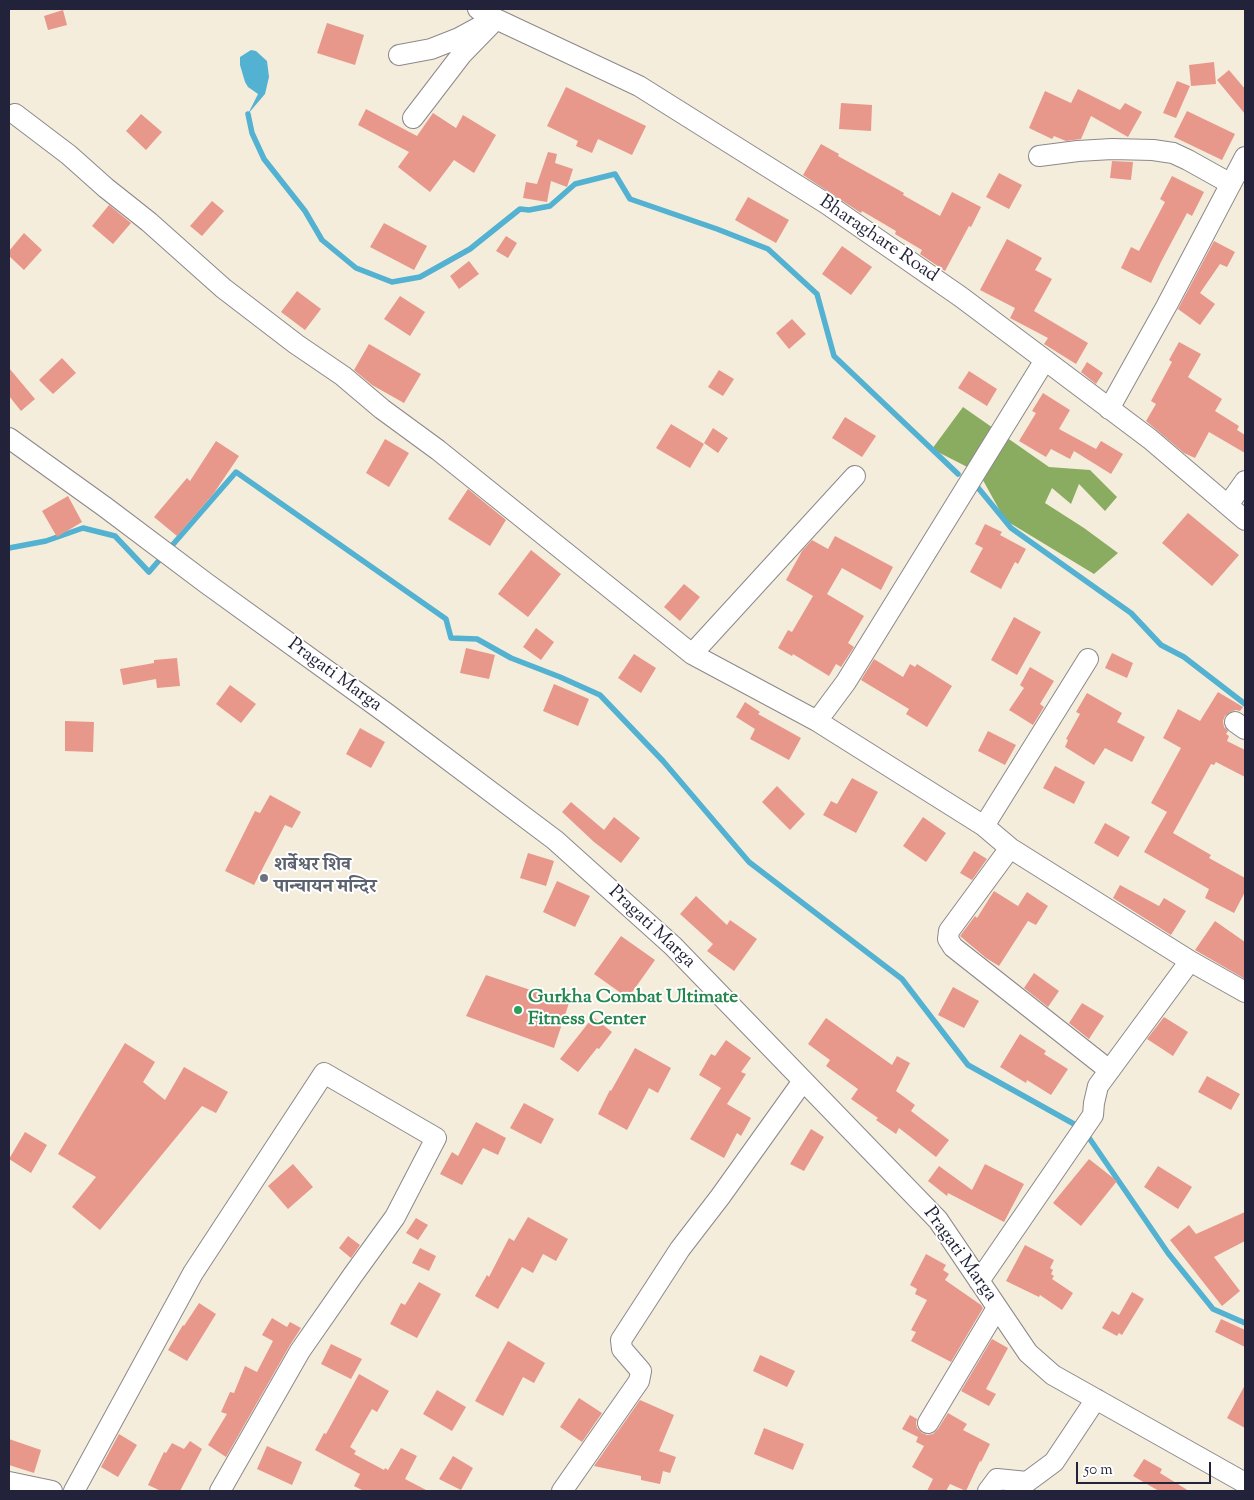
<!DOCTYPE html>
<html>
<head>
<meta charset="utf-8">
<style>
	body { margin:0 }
	#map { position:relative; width:1254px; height:1500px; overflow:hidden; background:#f5eddb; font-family:"Sorts Mill Goudy",serif }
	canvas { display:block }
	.frame { position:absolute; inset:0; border:10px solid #22223b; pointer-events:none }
	.scale { position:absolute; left:1076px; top:1462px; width:135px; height:22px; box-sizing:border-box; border:2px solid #22223b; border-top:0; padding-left:6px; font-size:15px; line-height:18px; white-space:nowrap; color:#22223b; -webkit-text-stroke:4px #fff; paint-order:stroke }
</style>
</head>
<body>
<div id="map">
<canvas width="1254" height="1500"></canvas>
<div class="frame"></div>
<div class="scale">50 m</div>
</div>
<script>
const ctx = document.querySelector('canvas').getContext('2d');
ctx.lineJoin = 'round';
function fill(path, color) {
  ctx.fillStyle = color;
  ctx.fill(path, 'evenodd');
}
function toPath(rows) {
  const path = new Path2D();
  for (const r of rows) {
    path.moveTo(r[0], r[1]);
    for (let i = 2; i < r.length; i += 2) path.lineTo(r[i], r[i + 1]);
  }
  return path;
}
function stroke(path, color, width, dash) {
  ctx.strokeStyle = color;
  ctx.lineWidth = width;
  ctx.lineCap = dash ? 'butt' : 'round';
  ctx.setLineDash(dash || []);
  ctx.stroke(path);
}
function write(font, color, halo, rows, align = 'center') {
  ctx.font = font + ' "Sorts Mill Goudy","Noto Serif Devanagari",serif';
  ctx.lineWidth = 4;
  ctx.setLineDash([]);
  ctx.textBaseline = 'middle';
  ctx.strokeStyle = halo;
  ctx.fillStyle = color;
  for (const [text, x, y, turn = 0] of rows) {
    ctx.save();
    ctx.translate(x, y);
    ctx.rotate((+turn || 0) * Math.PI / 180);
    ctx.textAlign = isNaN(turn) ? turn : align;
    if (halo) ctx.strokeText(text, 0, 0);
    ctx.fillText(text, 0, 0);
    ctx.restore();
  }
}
fill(toPath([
	[963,407,1049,467,1090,470,1117,497,1105,511,1079,484,1071,504,1052,488,1045,503,1084,528,1118,553,1094,574,1005,520,979,473,932,449]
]), '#8aac61');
fill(toPath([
	[251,50,256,51,267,61,269,77,265,94,248,114,258,94,248,87,245,82,240,65,240,57]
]), '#53b1d1');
stroke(toPath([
	[248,114,252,133,264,159,305,211,322,240,356,268,392,282,420,277,470,249,520,209,529,210,550,206,575,184,615,174,630,199,717,229,768,249,817,294,834,356,958,474],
	[975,484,1011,528,1131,613,1161,645,1184,657,1245,704],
	[9,548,46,541,83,528,115,536,149,572,236,472,446,619,451,638,477,639,511,658,560,677,600,695,663,761,749,862,902,979,968,1065,1083,1129,1168,1253,1213,1309,1245,1323]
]), '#53b1d1', 5.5);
fill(toPath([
	[63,10,67,25,48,30,44,16],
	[327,23,364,35,355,65,317,53],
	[1214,62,1216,84,1191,86,1189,65],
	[1229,70,1245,89,1245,114,1217,80],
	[1177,81,1190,86,1176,118,1163,113],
	[566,87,646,126,632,155,598,139,592,153,576,146,578,141,547,126],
	[1078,89,1120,110,1125,103,1142,112,1128,137,1091,116,1081,139,1066,141,1054,136,1052,139,1029,128,1045,91,1071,103],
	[841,103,872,105,871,131,839,129],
	[366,109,417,136,433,113,456,128,463,115,496,135,474,173,454,160,430,192,398,167,409,152,358,125],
	[1187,111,1235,134,1222,160,1174,137],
	[141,114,162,132,146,150,126,131],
	[821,144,839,154,838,156,904,193,903,195,940,216,952,192,981,207,971,227,969,226,945,271,920,254,922,250,895,234,896,231,862,211,861,213,803,175],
	[548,152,557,154,555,163,573,169,567,187,551,181,547,202,523,198,526,182,537,184],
	[1112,161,1133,162,1131,180,1110,178],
	[999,173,1022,185,1009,209,986,197],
	[1172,176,1204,192,1192,216,1187,213,1161,262,1151,283,1121,268,1131,247,1139,251,1165,202,1160,199],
	[748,197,789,220,776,243,735,220],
	[212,201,224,211,202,236,190,226],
	[109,205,131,223,113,244,92,226],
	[384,223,427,246,414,270,370,247],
	[24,233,42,250,24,270,9,256,9,251],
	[506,236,517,243,508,258,496,251],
	[1007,239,1042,258,1035,270,1052,279,1034,311,1088,343,1076,364,1044,344,1048,338,1010,318,1015,308,980,290],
	[1214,241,1235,252,1227,267,1220,264,1200,293,1215,304,1200,325,1178,309],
	[842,246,872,267,851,295,822,274],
	[469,261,479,274,459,289,450,276],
	[297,291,321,309,305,330,281,312],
	[400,296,425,312,410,336,384,319],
	[792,319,806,334,789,349,776,333],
	[1179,342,1201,354,1188,377,1222,399,1215,411,1239,426,1237,430,1245,435,1245,453,1209,432,1195,458,1184,453,1146,421,1156,404,1151,401,1172,362,1169,360],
	[369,344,421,374,404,403,372,385,354,370],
	[62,358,76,373,53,394,39,380],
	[1087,362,1103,373,1096,384,1081,372],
	[9,368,35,399,21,411,9,396],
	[719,370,734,379,723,396,708,387],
	[969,371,997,389,987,406,958,388],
	[1043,393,1070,410,1059,429,1096,449,1101,441,1123,454,1111,474,1074,451,1070,459,1051,449,1046,457,1019,441,1036,413,1032,411],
	[845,417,876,436,862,457,832,438],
	[671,424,704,444,690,468,656,448],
	[713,428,728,438,718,453,704,443],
	[385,439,409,453,389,487,366,473],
	[216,441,239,456,214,493,177,536,154,517,187,478,190,481],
	[468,489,506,520,490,546,448,519],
	[68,496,82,522,57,537,42,511],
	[1188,513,1239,555,1212,586,1162,543],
	[985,524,1002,532,1000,535,1026,549,1018,564,1015,562,1001,589,970,572,983,548,975,544],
	[835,536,893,567,881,590,842,568,827,594,864,616,848,643,854,647,841,667,836,664,829,676,793,654,792,656,778,648,788,630,792,632,813,596,786,580,802,551,812,540,828,549],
	[531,550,561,574,528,617,498,594],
	[684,584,700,597,680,621,664,607],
	[1014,617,1041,632,1017,675,991,660],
	[536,628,554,642,541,660,523,647],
	[466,648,495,655,489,679,460,673],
	[1112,653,1133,663,1127,678,1105,668],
	[634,654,656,668,641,693,618,678],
	[177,658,180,686,157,688,156,679,123,685,120,669,154,663,154,660],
	[874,659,903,677,910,664,915,667,917,664,952,686,927,727,906,714,909,709,861,680],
	[1030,667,1054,681,1040,704,1044,707,1033,725,1009,710,1024,688,1020,685],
	[554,684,589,699,578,726,543,711],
	[230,685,256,704,241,723,216,704],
	[1218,692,1243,707,1240,711,1236,710,1230,712,1225,716,1223,721,1224,727,1228,731,1226,734,1229,736,1227,741,1245,750,1245,777,1216,762,1214,765,1211,764,1173,833,1211,855,1209,858,1245,878,1245,892,1234,913,1205,898,1209,889,1144,852,1167,812,1151,803,1181,748,1163,738,1178,709,1200,721],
	[1087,693,1122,713,1117,722,1145,737,1132,762,1105,748,1094,765,1065,747,1068,740,1066,739,1080,714,1076,712],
	[745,702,760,712,758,714,801,738,789,760,750,739,755,729,736,717],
	[65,721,94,722,93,752,65,751],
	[360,728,385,742,371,768,346,754],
	[988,731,1016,745,1005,765,978,751],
	[1055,766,1085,782,1074,804,1043,788],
	[852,778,878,792,856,833,823,815,831,801,837,804],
	[777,786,805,814,790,830,762,802],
	[270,795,301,812,292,828,285,825,254,885,225,871,255,811,260,813],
	[571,802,604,830,614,817,640,838,621,863,594,842,562,812],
	[923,817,946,833,926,862,903,846],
	[1105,823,1130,837,1118,857,1094,843],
	[974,851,987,859,972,880,960,873],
	[528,853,554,861,546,886,520,878],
	[557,881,590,896,575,927,543,912],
	[1120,885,1159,906,1164,898,1186,911,1171,935,1113,898],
	[994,891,1018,906,1027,892,1048,906,1036,925,1028,921,999,966,986,958,960,936,975,916,977,918],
	[696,896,727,925,730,920,757,939,734,971,707,951,713,944,680,914],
	[1215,921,1245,942,1245,979,1195,950],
	[621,936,655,960,628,998,594,974],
	[1034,973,1059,991,1048,1007,1024,988],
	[486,975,569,1003,554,1048,466,1016],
	[953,987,979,1001,964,1028,938,1015],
	[1082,1003,1104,1016,1089,1039,1069,1023],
	[593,1017,612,1032,599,1049,597,1048,578,1072,560,1059],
	[1164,1017,1188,1032,1173,1056,1147,1039],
	[826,1018,892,1065,897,1056,910,1063,896,1091,915,1105,911,1111,949,1140,936,1157,899,1128,896,1134,876,1120,878,1118,851,1099,858,1089,826,1066,830,1060,808,1044],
	[1020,1034,1046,1051,1044,1054,1068,1069,1051,1095,1027,1080,1026,1083,1000,1067],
	[726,1040,751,1058,741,1072,746,1074,727,1104,751,1118,741,1136,737,1133,724,1158,690,1139,721,1088,699,1075,711,1054,715,1056],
	[125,1043,155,1062,143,1082,165,1100,184,1067,228,1092,216,1113,202,1106,100,1230,72,1207,96,1177,58,1154],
	[635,1048,671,1068,658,1093,649,1088,627,1130,598,1114,610,1090,611,1091],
	[1207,1076,1240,1094,1231,1110,1198,1092],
	[524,1103,554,1119,541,1144,510,1128],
	[476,1122,506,1138,498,1155,483,1148,462,1185,440,1174,452,1152,458,1156],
	[811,1129,824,1137,804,1171,790,1164],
	[25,1132,47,1145,31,1173,9,1159],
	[1089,1159,1117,1181,1081,1226,1053,1203],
	[293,1164,313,1187,288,1209,268,1186],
	[985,1164,1024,1184,1004,1222,948,1193,947,1196,928,1181,939,1166,972,1190],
	[1158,1166,1192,1187,1178,1209,1144,1187],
	[1245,1212,1245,1241,1214,1257,1240,1291,1222,1306,1170,1240,1189,1225,1196,1234],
	[528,1217,568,1239,556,1261,543,1254,533,1273,522,1267,498,1309,475,1296,487,1275,489,1277,509,1238,514,1241],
	[416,1218,428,1225,418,1240,406,1233],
	[348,1236,360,1245,351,1258,339,1248],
	[1025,1245,1054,1260,1050,1268,1053,1270,1051,1274,1054,1276,1052,1279,1073,1293,1062,1310,1040,1295,1039,1297,1006,1281],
	[420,1248,436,1256,429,1271,412,1263],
	[926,1254,946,1265,943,1270,949,1274,945,1280,981,1305,983,1308,951,1362,911,1341,916,1332,911,1330,927,1300,915,1294,917,1289,910,1285],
	[419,1282,441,1294,417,1338,390,1324,401,1303,405,1305],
	[1132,1292,1144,1299,1122,1335,1119,1333,1117,1336,1102,1328,1112,1311,1119,1315],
	[199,1303,216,1314,187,1361,168,1350,183,1325,184,1326],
	[272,1318,287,1327,290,1322,301,1328,290,1345,226,1457,208,1445,227,1414,221,1412,230,1392,234,1393,245,1366,257,1372,273,1341,262,1335],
	[1221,1319,1245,1330,1245,1347,1215,1332],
	[992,1339,1008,1348,986,1389,996,1394,989,1406,961,1391],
	[508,1341,545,1363,534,1383,523,1377,503,1416,475,1401],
	[331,1344,362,1359,351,1379,321,1364],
	[760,1355,795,1371,787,1387,753,1371],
	[359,1374,389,1391,377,1412,372,1409,350,1447,356,1451,354,1454,384,1470,385,1468,388,1470,401,1448,417,1456,405,1479,428,1491,364,1491,354,1486,360,1474,315,1450,324,1433,326,1434],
	[1245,1385,1245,1428,1227,1418],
	[437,1390,466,1407,452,1431,423,1414],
	[579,1398,602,1413,582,1442,560,1427],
	[640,1400,674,1415,659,1451,676,1457,670,1473,663,1471,660,1484,641,1480,641,1476,594,1466],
	[948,1413,967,1424,963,1430,990,1444,981,1462,980,1461,966,1491,950,1484,946,1491,927,1491,933,1479,912,1467,924,1446,916,1442,918,1437,902,1429,910,1415,917,1419,916,1423,917,1428,922,1433,927,1435,933,1434,938,1429],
	[764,1428,804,1444,793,1470,754,1454],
	[119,1434,137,1445,118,1477,101,1467],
	[9,1439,41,1450,34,1473,9,1465],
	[190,1441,202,1449,180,1491,161,1491,148,1485,164,1452,166,1453,172,1443,184,1449],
	[267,1446,302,1462,292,1485,257,1469],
	[453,1456,473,1468,461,1490,439,1479],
	[1144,1459,1162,1469,1160,1473,1189,1491,1159,1491,1133,1476]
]), '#e8978b');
const minor = toPath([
	[478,9,496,19,639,86,827,204,961,297,1045,360,1150,439,1245,520],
	[399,55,431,49,459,38,483,25],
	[15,114,69,155,106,188,149,222,223,288,296,344,343,376,382,409,438,450,692,654,817,721,984,826,1010,848,1190,961,1245,992],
	[413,118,462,54,496,19],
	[1039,156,1078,151,1112,149,1153,150,1173,153,1188,160,1231,184],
	[1109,409,1167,305,1245,157],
	[9,438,105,507,206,583,386,713,555,840,673,946,938,1220,1028,1353,1053,1375,1245,1483],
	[1228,505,1245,481],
	[692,654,855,476],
	[817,721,846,682,1045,360],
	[1235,722,1245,729],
	[984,826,1088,659],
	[1010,848,949,931,948,939,953,947,1109,1070],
	[979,1281,1093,1115,1094,1103,1098,1086,1190,961],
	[928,1423,997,1308],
	[9,1482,52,1491],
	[74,1491,193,1273,324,1073,436,1138,395,1217,353,1275,300,1351,220,1491],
	[562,1491,639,1381,641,1371,622,1349,621,1340,680,1249,720,1197,803,1081],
	[988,1491,997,1479,1027,1482,1054,1462,1096,1399]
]);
stroke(minor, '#8c888b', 22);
stroke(minor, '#fff', 20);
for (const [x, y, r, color] of [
	[264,878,5,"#6b7280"],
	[518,1010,5,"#2e9e5b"]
]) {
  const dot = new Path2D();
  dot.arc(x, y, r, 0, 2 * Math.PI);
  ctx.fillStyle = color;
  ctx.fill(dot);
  stroke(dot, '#fff', 2);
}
write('19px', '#22223b', '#fff', [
	["Bharaghare Road",878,240,34],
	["Pragati Marga",334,676,36],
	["Pragati Marga",651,928,43],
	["Pragati Marga",959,1255,54]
]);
write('bold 19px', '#5b616d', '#fff', [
	["शर्बेश्वर शिव",274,867],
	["पान्चायन मन्दिर",274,889]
], 'left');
write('bold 19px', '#27864d', '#fff', [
	["Gurkha Combat Ultimate",528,999],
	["Fitness Center",528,1021]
], 'left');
</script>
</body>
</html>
